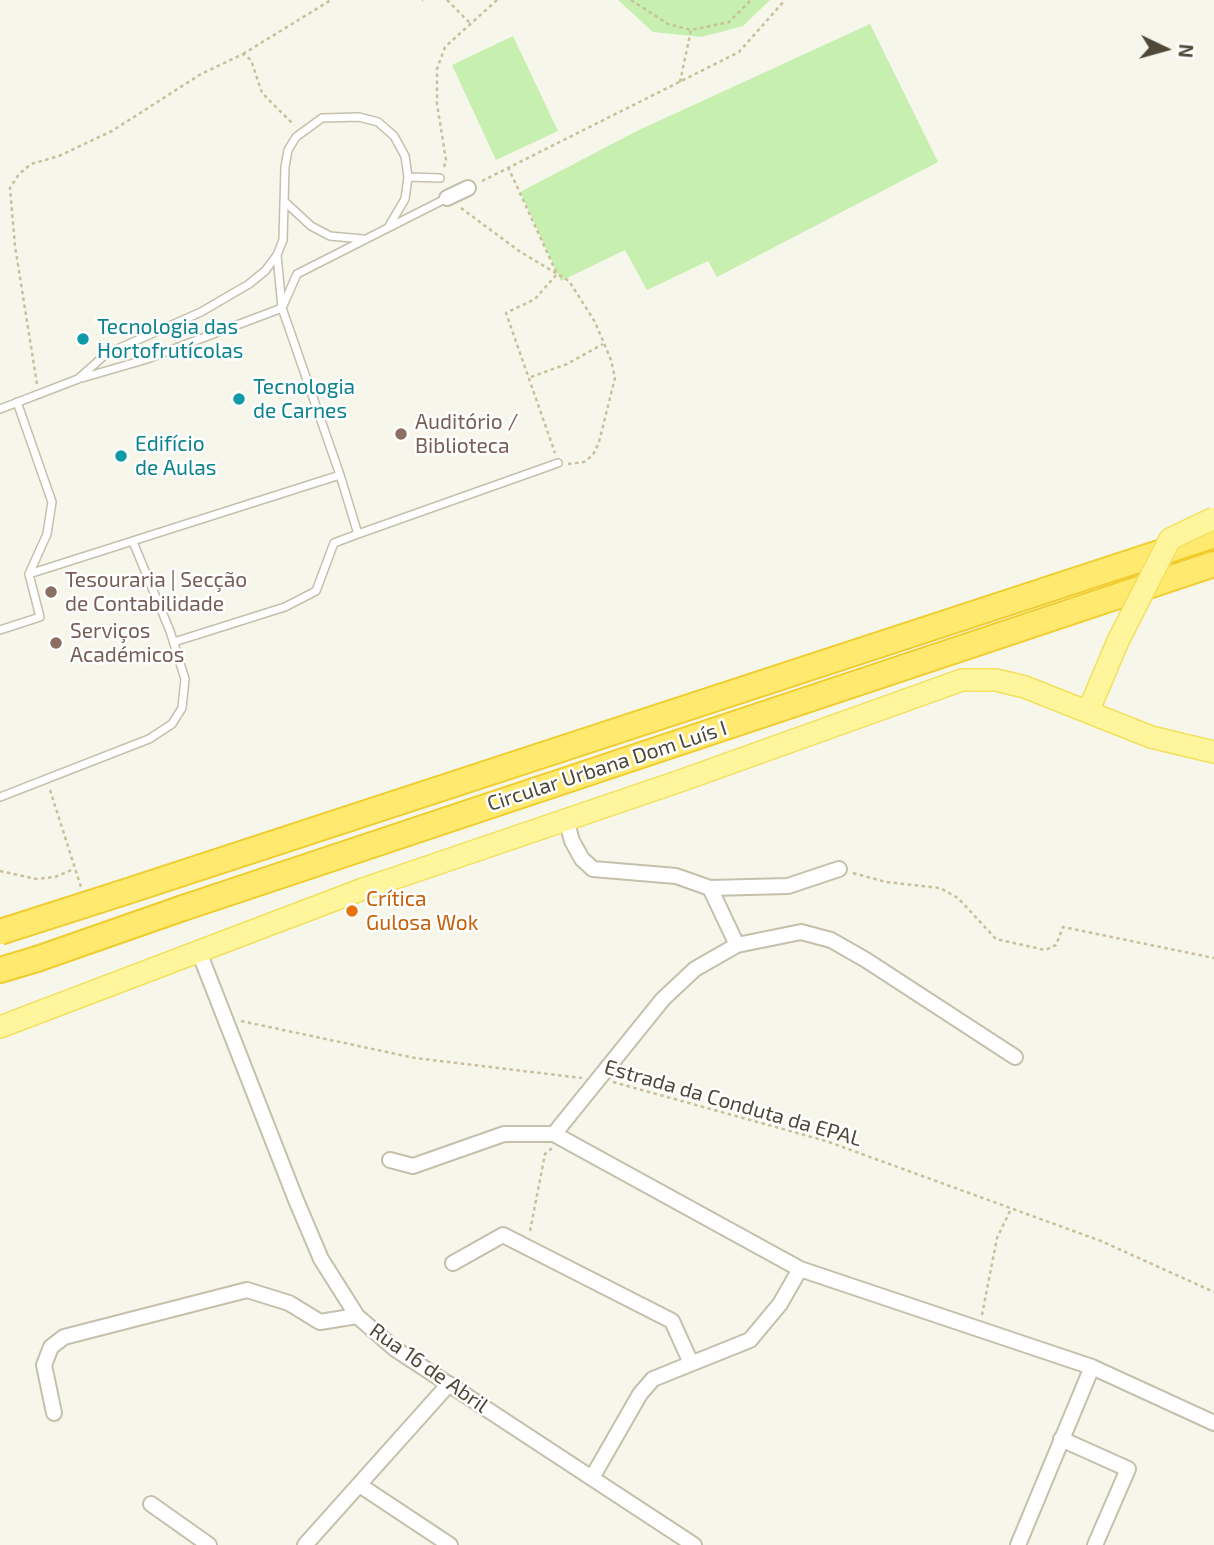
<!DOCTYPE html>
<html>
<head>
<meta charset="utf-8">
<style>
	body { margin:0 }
	#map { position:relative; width:1214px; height:1545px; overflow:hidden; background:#f7f6eb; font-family:"Exo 2",sans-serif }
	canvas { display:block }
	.north { position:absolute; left:1130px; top:14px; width:70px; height:70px; -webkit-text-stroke:5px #fff; paint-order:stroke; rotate:95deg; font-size:19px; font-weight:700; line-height:28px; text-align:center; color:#4d4837 }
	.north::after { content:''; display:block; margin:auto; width:24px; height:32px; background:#4d4837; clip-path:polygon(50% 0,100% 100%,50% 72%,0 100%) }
</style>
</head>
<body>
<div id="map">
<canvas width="1214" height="1545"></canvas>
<div class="north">N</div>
</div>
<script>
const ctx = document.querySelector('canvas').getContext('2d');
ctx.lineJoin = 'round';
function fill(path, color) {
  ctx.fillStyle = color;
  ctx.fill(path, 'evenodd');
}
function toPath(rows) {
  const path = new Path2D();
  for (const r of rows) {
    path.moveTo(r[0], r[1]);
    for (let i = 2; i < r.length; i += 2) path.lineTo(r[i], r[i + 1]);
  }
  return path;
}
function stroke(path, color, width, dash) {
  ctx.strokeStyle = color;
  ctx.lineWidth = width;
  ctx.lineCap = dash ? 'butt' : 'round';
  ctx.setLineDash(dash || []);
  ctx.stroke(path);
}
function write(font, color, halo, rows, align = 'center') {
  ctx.font = font + ' "Exo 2",sans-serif';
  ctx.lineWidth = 5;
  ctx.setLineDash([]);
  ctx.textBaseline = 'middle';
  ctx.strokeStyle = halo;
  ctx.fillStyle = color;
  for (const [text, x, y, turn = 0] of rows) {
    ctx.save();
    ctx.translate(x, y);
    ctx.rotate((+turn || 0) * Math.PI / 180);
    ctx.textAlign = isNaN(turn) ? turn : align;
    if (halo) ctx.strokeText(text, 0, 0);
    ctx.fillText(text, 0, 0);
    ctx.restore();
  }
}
fill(toPath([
	[618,0,770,0,743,26,702,37,653,32],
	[870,24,938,162,717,277,708,261,647,290,625,250,561,281,520,192,639,130],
	[513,36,558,131,496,160,452,65]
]), '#c7efb0');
const lane = toPath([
	[408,177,440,178],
	[285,202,311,226,330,236,363,239],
	[82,378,147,359,282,308,277,255],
	[17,402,52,502,47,534,29,574],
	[0,409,78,379,106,354,201,312,249,284,265,271,277,255,283,240,285,167,288,150,296,137,322,118,359,117,378,122,394,136,405,156,408,177,405,199,389,226],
	[340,475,282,308,297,274,447,198],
	[0,630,40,617,29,574,340,475,358,534,558,463],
	[174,642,285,607,316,591,334,543,358,534],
	[0,797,149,739,172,724,182,708,185,679,170,631,133,542]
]);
const street = toPath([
	[447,198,468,188],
	[566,819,572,841,582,859,593,869,676,876,710,888,737,945],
	[710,888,788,886,839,869],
	[199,952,296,1200,321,1259,357,1316,395,1349,694,1545],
	[554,1134,663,999,695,969,737,945,801,932,831,940,866,960,1015,1057],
	[390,1160,413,1166,504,1134,554,1134,800,1269,1092,1367,1214,1423],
	[453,1263,503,1235,672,1321,691,1363],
	[54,1413,44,1365,51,1347,64,1337,247,1290,289,1303,320,1322,357,1316],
	[1061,1439,1128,1469,1095,1545],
	[593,1476,640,1394,653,1379,750,1340,780,1304,800,1269],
	[361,1486,450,1545],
	[151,1504,209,1545],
	[305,1545,449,1384],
	[1018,1545,1092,1367]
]);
const primary = toPath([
	[1088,712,1118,641],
	[0,1027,363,889,680,781,962,680,996,680,1025,687,1151,737,1214,752]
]);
const highway = toPath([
	[128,891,1214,535],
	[183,908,1214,564],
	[0,970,37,959]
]);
stroke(lane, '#c4c0ac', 10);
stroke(street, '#c4c0ac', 18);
stroke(primary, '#f2e15e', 24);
stroke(highway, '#f0cc2c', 28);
stroke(toPath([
	[422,0,423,0],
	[447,0,470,23],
	[631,0,668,24,691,30,729,22,751,0],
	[243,54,331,0],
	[680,82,691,30],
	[444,167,446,160,437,104,437,69,445,47,497,0],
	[508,167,557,274,535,299,506,313,555,453],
	[482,181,739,52,785,0],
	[461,208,519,251,569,281,595,322,611,360,615,378,599,442,593,455,584,462,568,464],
	[531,377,567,364,603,344],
	[37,384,15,246,10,188,19,174,31,164,59,156,112,131,201,74,243,54,251,60,262,93,294,125],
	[50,790,81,887],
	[0,871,36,879,55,877,74,869],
	[853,873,886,882,940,888,958,898,996,939,1045,950,1056,945,1063,927,1214,958],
	[241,1021,415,1058,582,1078],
	[613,1082,826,1141,1101,1241,1214,1292],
	[530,1231,545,1154,552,1148],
	[982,1315,997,1238,1011,1209]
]), '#c8c09b', 2.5, [3.5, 3.5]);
stroke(lane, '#fff', 7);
stroke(street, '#fff', 14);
stroke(primary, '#fff59c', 21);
stroke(highway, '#ffe96e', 24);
const primaryBridge = toPath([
	[1118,641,1170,539,1214,518]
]);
const highwayBridge = toPath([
	[0,932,128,891],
	[37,959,183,908]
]);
stroke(primaryBridge, '#f2e15e', 24, []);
stroke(highwayBridge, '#f0cc2c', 28, []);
stroke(primaryBridge, '#fff59c', 21);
stroke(highwayBridge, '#ffe96e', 24);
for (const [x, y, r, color] of [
	[83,339,7,"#0f9aa8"],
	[239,399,7,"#0f9aa8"],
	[401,434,7,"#8d6e63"],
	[121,456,7,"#0f9aa8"],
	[51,592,7,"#8d6e63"],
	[56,643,7,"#8d6e63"],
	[352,911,7,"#e8710a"]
]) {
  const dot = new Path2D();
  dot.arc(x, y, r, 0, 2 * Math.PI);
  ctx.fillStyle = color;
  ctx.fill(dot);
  stroke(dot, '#fff', 2.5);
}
write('21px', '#0d838f', '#fff', [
	["Tecnologia das",97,327],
	["Hortofrutícolas",97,351],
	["Tecnologia",253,387],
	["de Carnes",253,411],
	["Edifício",135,444],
	["de Aulas",135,468]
], 'left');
write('21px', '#785e54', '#fff', [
	["Auditório /",415,422],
	["Biblioteca",415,446],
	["Tesouraria | Secção",65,580],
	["de Contabilidade",65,604],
	["Serviços",70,631],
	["Académicos",70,655]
], 'left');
write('21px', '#4d4837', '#fff', [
	["Circular Urbana Dom Luís I",607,766,-18],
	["Estrada da Conduta da EPAL",733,1103,16],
	["Rua 16 de Abril",429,1368,35]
]);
write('21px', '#c56008', '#fff', [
	["Crítica",366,899],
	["Gulosa Wok",366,923]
], 'left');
</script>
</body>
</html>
